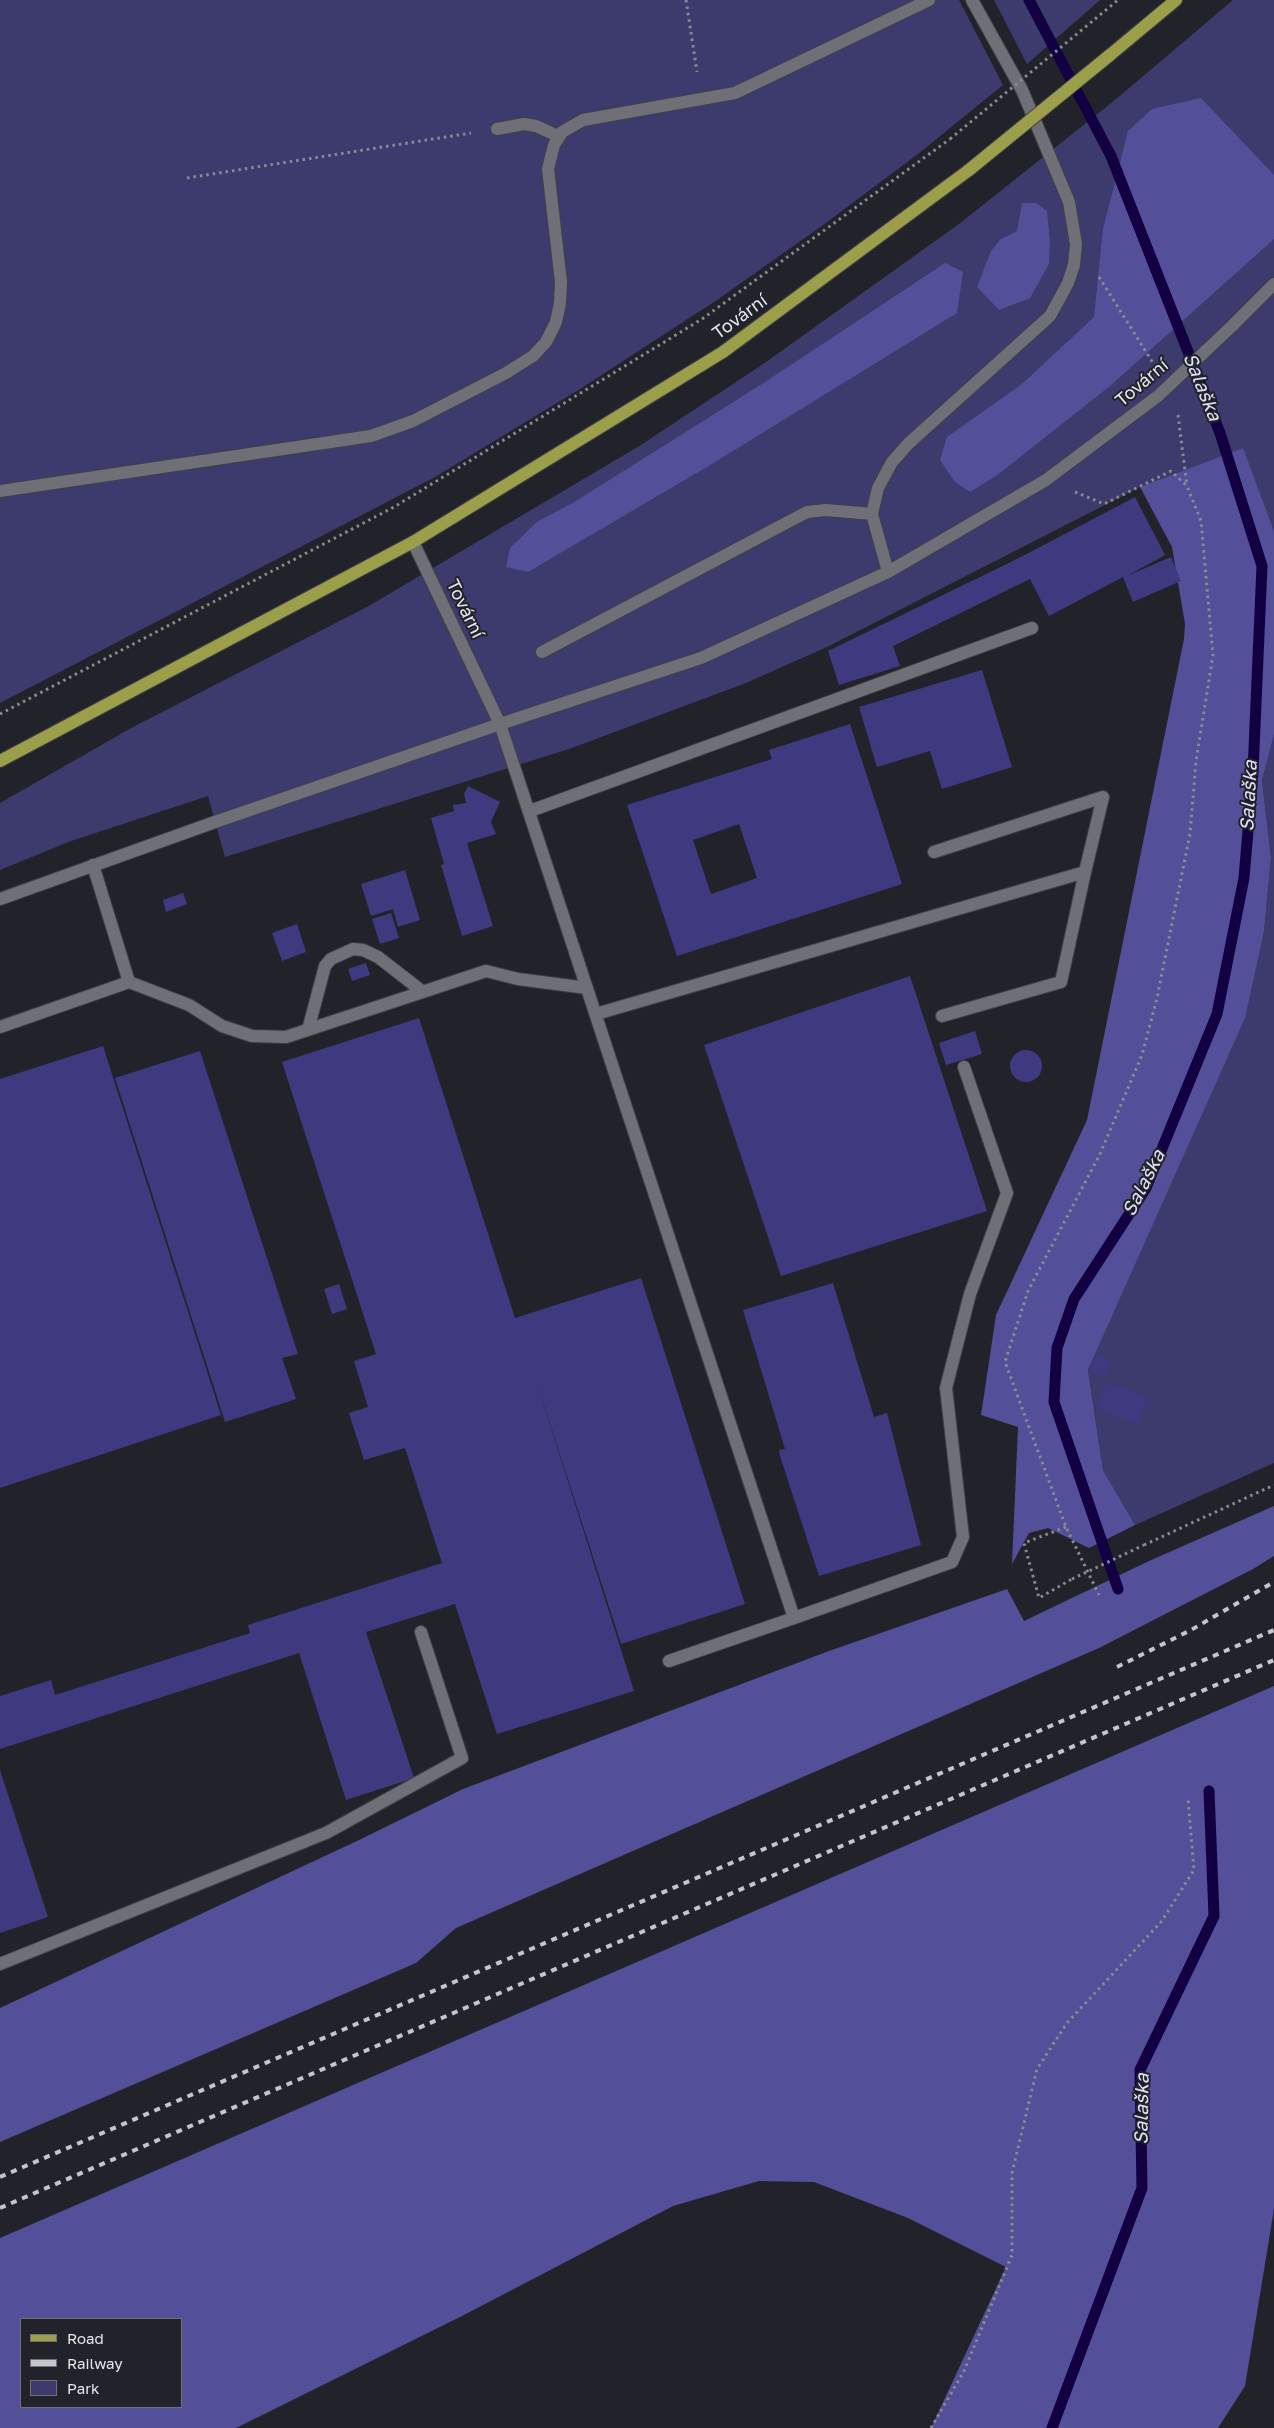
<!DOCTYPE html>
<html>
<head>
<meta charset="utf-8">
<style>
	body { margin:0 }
	#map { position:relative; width:1274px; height:2428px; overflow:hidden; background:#22232a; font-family:"Golos Text",sans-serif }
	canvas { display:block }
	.legend { position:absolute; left:20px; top:2318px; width:162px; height:90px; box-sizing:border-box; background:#22232a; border:1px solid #707178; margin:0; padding:6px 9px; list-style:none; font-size:15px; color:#e6e7ec }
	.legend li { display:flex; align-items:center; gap:10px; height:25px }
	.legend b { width:25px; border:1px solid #707178 }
</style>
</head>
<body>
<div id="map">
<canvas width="1274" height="2428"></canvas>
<ul class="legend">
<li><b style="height:6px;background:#9c9f49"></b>Road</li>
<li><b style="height:6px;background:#c5c6cc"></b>Railway</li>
<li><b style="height:14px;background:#3d3a6e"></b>Park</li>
</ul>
</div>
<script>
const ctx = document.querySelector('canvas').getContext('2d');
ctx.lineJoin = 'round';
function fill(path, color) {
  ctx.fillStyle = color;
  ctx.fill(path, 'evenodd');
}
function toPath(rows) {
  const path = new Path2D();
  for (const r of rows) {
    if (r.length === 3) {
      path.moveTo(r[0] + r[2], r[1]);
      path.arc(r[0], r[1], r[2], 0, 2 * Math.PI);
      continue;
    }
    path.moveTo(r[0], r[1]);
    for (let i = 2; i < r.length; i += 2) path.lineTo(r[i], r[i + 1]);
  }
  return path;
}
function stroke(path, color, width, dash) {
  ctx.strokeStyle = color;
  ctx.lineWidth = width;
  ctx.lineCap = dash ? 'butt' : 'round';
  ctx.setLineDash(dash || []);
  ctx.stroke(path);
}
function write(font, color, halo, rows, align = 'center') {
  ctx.font = font + ' "Golos Text",sans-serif';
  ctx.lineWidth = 4;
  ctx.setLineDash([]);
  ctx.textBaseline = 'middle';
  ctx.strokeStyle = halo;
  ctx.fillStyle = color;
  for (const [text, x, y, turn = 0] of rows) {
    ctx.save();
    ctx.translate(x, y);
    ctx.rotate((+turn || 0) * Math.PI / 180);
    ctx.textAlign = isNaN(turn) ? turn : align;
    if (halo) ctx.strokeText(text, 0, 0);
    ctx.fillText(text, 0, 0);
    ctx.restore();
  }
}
fill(toPath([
	[0,0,959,0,1003,85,918,154,826,223,717,300,580,389,435,477,0,703],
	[994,0,1100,0,1027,64],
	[1233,0,1274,0,1274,531,1242,449,1140,487,829,646,746,683,569,749,225,857,208,796,71,841,0,870,0,803,133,727,367,607,641,445,766,362,959,224,1115,100],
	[1274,735,1274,1463,1135,1525,1103,1470,1088,1370,1244,1018,1264,932,1271,858,1262,780]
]), '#3d3a6e');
fill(toPath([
	[1201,98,1274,175,1274,239,1110,386,996,476,970,492,955,482,940,460,947,437,1022,384,1094,317,1103,229,1128,131,1152,109],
	[1022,203,1036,203,1047,211,1050,242,1049,264,1030,298,999,310,977,287,991,251,1001,239,1017,231],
	[945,263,963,272,957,313,712,464,528,572,506,567,510,548,537,522,576,501,765,382],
	[1243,448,1274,531,1274,735,1262,780,1271,858,1264,932,1245,1018,1088,1370,1103,1470,1135,1525,1089,1548,1048,1528,1029,1533,1012,1564,1018,1427,981,1415,996,1315,1087,1120,1184,639,1185,624,1172,547,1140,487],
	[1274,1506,1274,1556,1253,1569,1099,1648,456,1928,416,1963,0,2142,0,2008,359,1840,463,1789,829,1651,1007,1589,1024,1621,1149,1561],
	[1274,1686,1274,2209,1245,2386,1218,2428,931,2428,1006,2267,908,2218,814,2182,759,2181,673,2206,460,2317,236,2428,0,2428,0,2238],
	[21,2319,181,2319,181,2407,21,2407]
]), '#534f98');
stroke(toPath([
	[1029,0,1111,156,1220,433,1262,566,1253,772,1244,878,1217,1014,1146,1188,1074,1299,1057,1348,1054,1402,1118,1589],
	[1052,2428,1142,2188,1140,2070,1214,1916,1209,1791]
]), '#130043', 11);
fill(toPath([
	[1135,497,1165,555,1127,576,1171,557,1181,581,1133,602,1123,577,1049,616,1030,579,893,646,900,666,839,685,828,651,1019,558],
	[982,670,1012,767,942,789,930,751,877,767,859,707],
	[850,724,902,884,677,956,627,805,772,759,769,750],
	[739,824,757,878,711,894,693,840],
	[468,786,500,802,491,822,496,834,467,843,493,926,462,936,441,865,444,864,431,818,454,811,453,805,466,803,464,794],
	[405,870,420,920,398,927,393,909,371,916,361,884],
	[183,893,187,904,166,912,163,900],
	[391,913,399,938,380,944,372,919],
	[297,924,306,952,282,961,272,933],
	[366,963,370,975,352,981,348,969],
	[910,976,987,1211,781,1276,704,1045],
	[419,1018,515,1318,641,1278,745,1604,621,1644,536,1380,634,1691,497,1734,455,1604,366,1632,414,1778,346,1800,299,1653,0,1749,0,1696,51,1680,55,1695,250,1633,248,1625,442,1563,405,1448,364,1460,349,1413,368,1407,354,1361,376,1354,282,1062],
	[975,1031,982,1054,946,1065,939,1043],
	[103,1046,221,1415,0,1488,0,1079],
	[1026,1066,16],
	[200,1051,298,1354,282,1358,296,1399,225,1422,115,1078],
	[833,1283,874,1417,887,1413,921,1545,819,1576,780,1456,779,1450,785,1449,743,1310],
	[339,1284,347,1309,332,1314,324,1289],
	[1097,1355,1111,1361,1104,1377,1090,1371],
	[1107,1382,1148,1398,1138,1424,1097,1409],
	[0,1770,48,1917,0,1933]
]), '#3f3980');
const minor = toPath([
	[497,129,524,124,536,126,558,136],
	[1232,326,1274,284],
	[0,491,371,436,413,421,506,373,533,356,546,342,556,322,560,303,561,282,548,169,554,145,562,132,583,120,735,93,929,0],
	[413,542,500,724,701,658,888,572,1046,480,1158,396],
	[888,572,872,514,878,488,892,462,909,443,1050,316,1068,283,1074,265,1076,244,1069,202,1022,90,972,0],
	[542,652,807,512,826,510,872,514],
	[530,811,1032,628],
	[934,852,1103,797,1085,872],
	[0,899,215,822,500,724,794,1618,952,1562,963,1537,946,1388,970,1294,1007,1193,964,1067],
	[129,982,189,1005,222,1026,252,1036,286,1037,486,971,518,979,587,988],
	[596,1014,1085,872,1061,982,942,1016],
	[0,1027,129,982,93,865],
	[308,1030,325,966,331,959,353,949,363,950,378,957,423,992],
	[669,1661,794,1618],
	[0,1964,326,1833,462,1758,421,1632]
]);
const major = toPath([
	[1110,55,1176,0],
	[0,761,413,542,723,352,969,170]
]);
stroke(minor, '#404147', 14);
stroke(major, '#404147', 14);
stroke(toPath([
	[686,0,697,72],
	[1095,19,1118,0],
	[187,178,471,133],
	[1099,277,1153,363],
	[1178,415,1187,486],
	[1075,492,1104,504,1171,471,1187,486,1201,521,1213,655,1196,761,1190,834,1157,998,1142,1055,1100,1154,1028,1291,1005,1362,1066,1527,1099,1595],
	[0,714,394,507,702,319,950,139],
	[1066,1527,1024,1543,1039,1598,1072,1579],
	[1144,1545,1274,1485],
	[931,2428,964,2371,1012,2255,1012,2173,1037,2069,1067,2023,1161,1922,1194,1870,1188,1799]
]), '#8a8b90', 3, [2.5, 4]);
stroke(minor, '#6f6f78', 12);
stroke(major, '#9c9f49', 12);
stroke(toPath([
	[1117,1667,1191,1630,1274,1582],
	[0,2177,1274,1630],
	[0,2208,1274,1660]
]), '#c5c6cc', 4, [6, 6]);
const minorBridge = toPath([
	[1158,396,1232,326]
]);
const majorBridge = toPath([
	[969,170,1110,55]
]);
stroke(minorBridge, '#404147', 14, []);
stroke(majorBridge, '#404147', 14, []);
stroke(toPath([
	[950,139,1095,19],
	[1072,1579,1144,1545]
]), '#8a8b90', 3, [2.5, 4]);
stroke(minorBridge, '#6f6f78', 12);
stroke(majorBridge, '#9c9f49', 12);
write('18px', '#e6e7ec', '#22232a', [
	["Tovární",740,317,-36],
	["Tovární",1142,383,-40],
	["Tovární",465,609,64]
]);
write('italic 19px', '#dfe0f6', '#22232a', [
	["Salaška",1202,387,68],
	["Salaška",1249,796,-87],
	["Salaška",1144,1183,-63],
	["Salaška",1142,2109,-89]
]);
</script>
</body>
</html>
